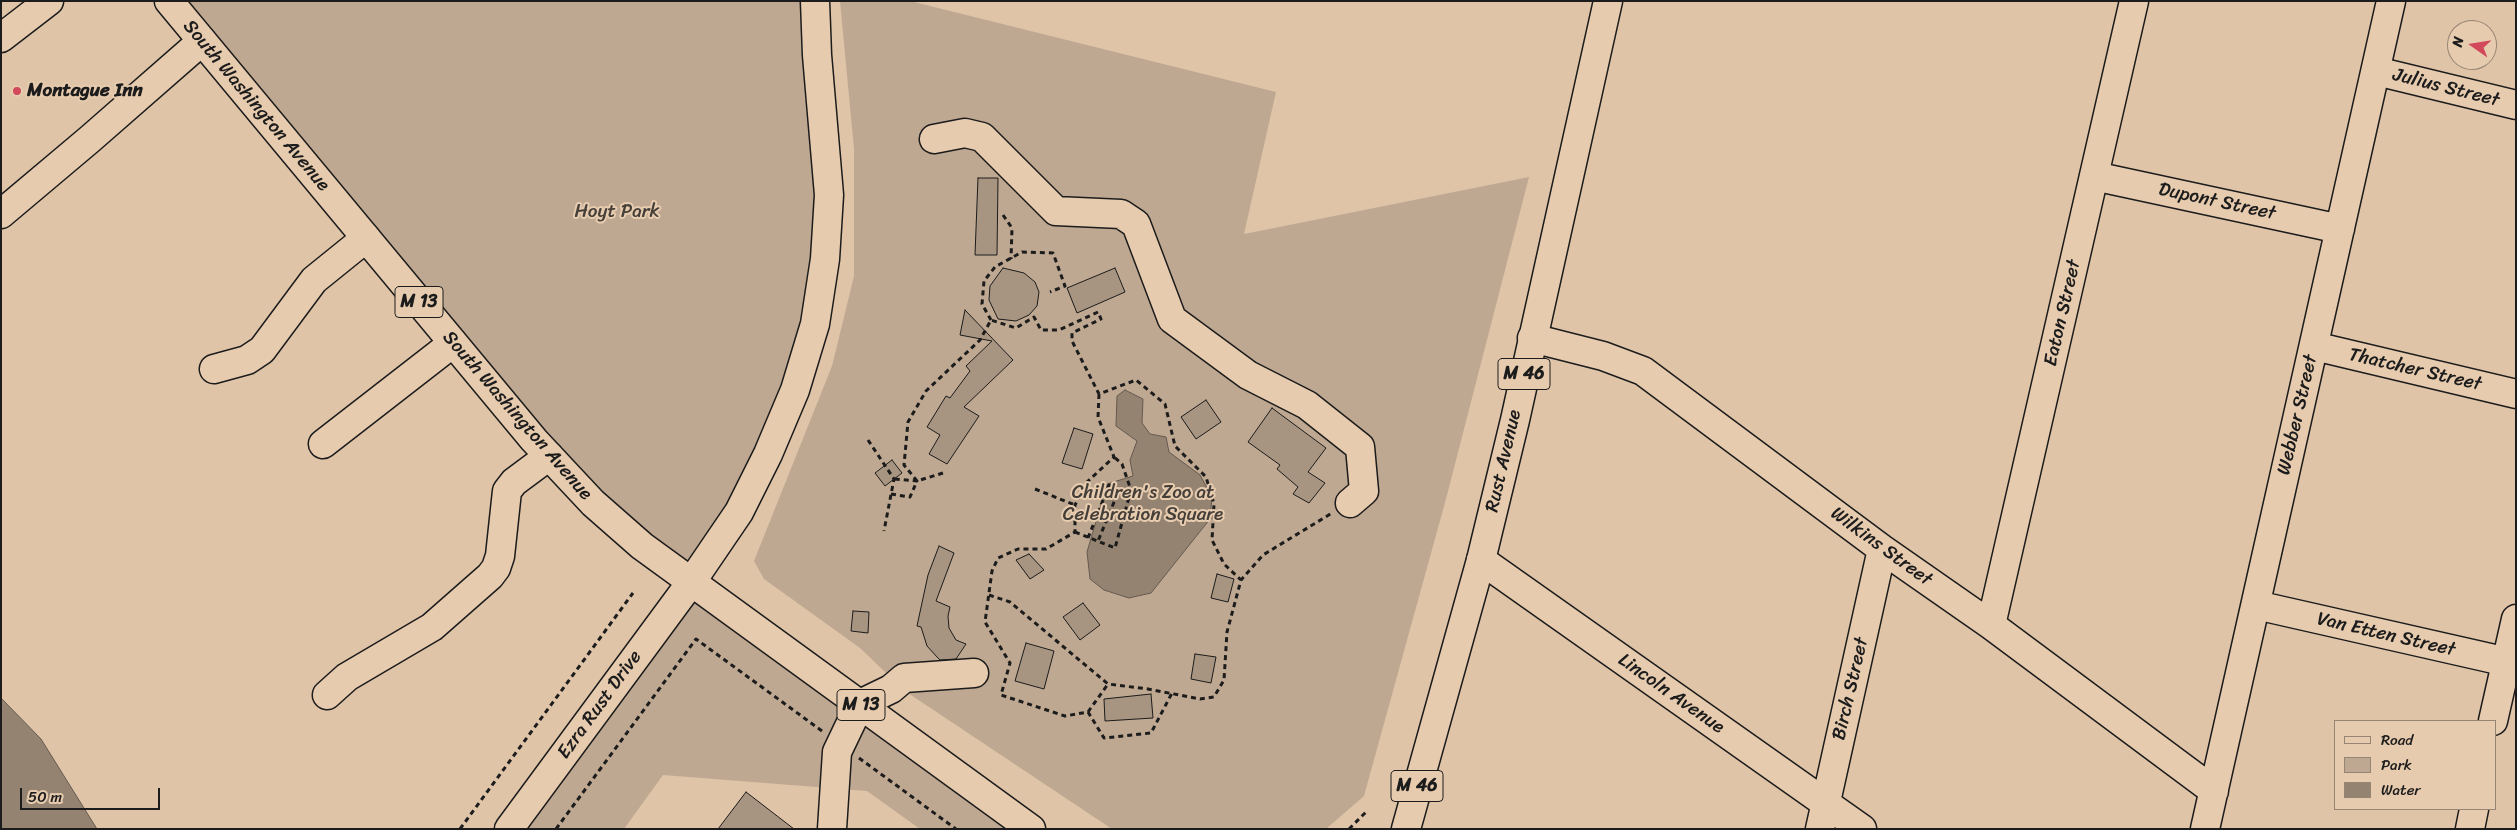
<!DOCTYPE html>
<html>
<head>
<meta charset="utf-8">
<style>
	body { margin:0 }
	#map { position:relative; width:2517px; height:830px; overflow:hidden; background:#dfc4a8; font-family:Sriracha,sans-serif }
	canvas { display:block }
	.frame { position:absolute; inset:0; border:2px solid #1c1c1c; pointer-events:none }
	.legend { position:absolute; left:2334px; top:720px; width:162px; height:90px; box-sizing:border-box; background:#e7cbae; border:1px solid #968574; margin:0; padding:6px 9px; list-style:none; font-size:15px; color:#1c1c1c }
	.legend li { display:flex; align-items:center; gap:10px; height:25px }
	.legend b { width:25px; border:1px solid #968574 }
	.north { position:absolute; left:2447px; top:20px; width:50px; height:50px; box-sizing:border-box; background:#e7cbae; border:1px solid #968574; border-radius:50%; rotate:283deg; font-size:14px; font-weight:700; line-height:20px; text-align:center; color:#1c1c1c }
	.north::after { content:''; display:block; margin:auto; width:18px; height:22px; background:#d1495b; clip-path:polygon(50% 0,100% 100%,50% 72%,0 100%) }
	.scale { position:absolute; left:20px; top:788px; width:140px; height:22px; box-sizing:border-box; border:2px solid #1c1c1c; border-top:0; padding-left:6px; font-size:15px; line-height:18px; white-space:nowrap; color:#1c1c1c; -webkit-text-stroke:4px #e7cbae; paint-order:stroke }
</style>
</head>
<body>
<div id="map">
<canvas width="2517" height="830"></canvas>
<div class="frame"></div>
<ul class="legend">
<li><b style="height:6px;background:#e7cbae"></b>Road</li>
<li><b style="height:14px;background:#bfa891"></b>Park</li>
<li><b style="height:14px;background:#958372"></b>Water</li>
</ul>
<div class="north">N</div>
<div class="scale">50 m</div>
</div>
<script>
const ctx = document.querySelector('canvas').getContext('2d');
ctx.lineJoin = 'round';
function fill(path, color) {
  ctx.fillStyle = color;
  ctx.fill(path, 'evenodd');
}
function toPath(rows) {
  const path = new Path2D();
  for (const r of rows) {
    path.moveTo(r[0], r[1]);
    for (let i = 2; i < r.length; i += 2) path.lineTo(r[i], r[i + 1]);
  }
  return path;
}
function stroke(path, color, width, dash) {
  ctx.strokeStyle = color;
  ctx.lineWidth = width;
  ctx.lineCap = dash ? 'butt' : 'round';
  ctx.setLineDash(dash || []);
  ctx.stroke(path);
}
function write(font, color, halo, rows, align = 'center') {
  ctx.font = font + ' Sriracha,sans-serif';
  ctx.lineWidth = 4;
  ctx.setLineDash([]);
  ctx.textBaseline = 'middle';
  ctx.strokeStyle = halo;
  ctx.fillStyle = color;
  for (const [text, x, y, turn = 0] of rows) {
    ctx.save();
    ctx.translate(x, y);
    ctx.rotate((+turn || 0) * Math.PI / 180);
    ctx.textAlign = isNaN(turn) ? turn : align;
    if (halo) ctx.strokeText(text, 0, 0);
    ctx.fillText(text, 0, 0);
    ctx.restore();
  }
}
fill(toPath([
	[169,1,815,1,829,195,795,390,692,581,1031,829,920,829,867,791,663,775,624,829,509,829,691,581,642,546],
	[840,1,910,1,1276,92,1244,234,1529,177,1446,499,1364,796,1326,829,1112,829,905,691,860,648,764,579,754,561,832,366,854,276,854,149]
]), '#bfa891');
const water = toPath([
	[1125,390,1143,399,1142,423,1150,434,1166,437,1169,452,1200,475,1212,497,1210,519,1151,593,1129,598,1104,590,1090,579,1087,552,1107,484,1133,476,1130,460,1137,441,1116,426,1117,396,1125,390],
	[1,698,41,739,97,829,1,829,1,698]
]);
fill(water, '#958372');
stroke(water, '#655a50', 1);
const building = toPath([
	[978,178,998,178,997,255,975,255,978,178],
	[1003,268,1024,273,1035,282,1039,292,1037,306,1029,315,1016,321,998,319,989,300,990,286,1003,268],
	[1115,268,1125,292,1077,313,1067,288,1115,268],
	[965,310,1013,360,964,407,979,416,947,464,929,454,940,435,927,427,946,396,950,398,970,371,966,366,992,341,960,335,965,310],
	[1206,400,1221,422,1196,439,1181,417,1206,400],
	[1272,408,1326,448,1308,472,1325,483,1309,503,1293,494,1298,487,1277,469,1280,465,1248,442,1272,408],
	[1074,428,1093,434,1082,469,1062,463,1074,428],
	[892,460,902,473,885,486,875,473,892,460],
	[939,546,954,553,936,601,950,607,948,616,949,628,956,640,966,644,956,659,940,660,937,657,927,646,921,627,917,626,928,575,939,546],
	[1029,554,1044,570,1030,579,1016,560,1029,554],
	[1217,574,1234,579,1228,602,1211,598,1217,574],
	[1083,603,1100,625,1080,640,1063,617,1083,603],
	[853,611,869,612,868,633,851,631,853,611],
	[1026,643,1054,651,1044,689,1015,681,1026,643],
	[1195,654,1216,657,1211,683,1191,679,1195,654],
	[1151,694,1153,718,1105,721,1104,699,1151,694],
	[746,792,794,829,718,829,746,792]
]);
fill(building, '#a89581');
stroke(building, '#1c1c1c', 1);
const minor = toPath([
	[1,38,49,1],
	[2376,71,2516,105],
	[934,139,965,133,982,137,1056,211,1121,214,1136,224,1172,319,1248,375,1307,405,1360,447,1364,491,1350,503],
	[2094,176,2340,229],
	[1,214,90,139,202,41],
	[1532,338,1603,356,1643,371,1882,549,1991,625,2214,791],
	[2314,346,2516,394],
	[214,369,247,360,262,350,314,280,366,238],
	[323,444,453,343],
	[1481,560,1862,829],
	[692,581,739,512,768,454,795,390,815,324,825,259,829,195,817,55,815,1],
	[2256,605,2516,664],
	[1991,625,2134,1],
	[327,695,347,677,432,627,490,576,496,568,500,556,507,491,514,482,549,456],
	[2493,721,2516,619],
	[832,829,837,752,860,704,891,689,904,678,974,673],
	[1820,829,1882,549],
	[2205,829,2391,1],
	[2470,829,2474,809]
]);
const major = toPath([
	[169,1,534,440,593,503,642,546,1031,829],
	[509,829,692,581]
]);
const highway = toPath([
	[1406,829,1481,560,1515,420,1608,1]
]);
stroke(minor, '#1c1c1c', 31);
stroke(major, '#1c1c1c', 31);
stroke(highway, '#1c1c1c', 31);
stroke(toPath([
	[1003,215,1012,228,1011,259],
	[991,320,982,304,984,281,995,267,1022,252,1053,253,1065,286,1050,292],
	[1099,394,1098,417,1114,457,1087,482,1075,505,1075,532,1046,549,1018,549,998,558,992,571,985,622,1010,663,1001,695,1065,716,1088,712,1104,738,1151,733,1172,693],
	[868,440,894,479,884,531],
	[943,473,917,481,904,465,908,422,926,391,980,340,991,320,1016,328,1034,317,1041,330,1059,330,1098,312,1101,319,1072,333,1072,341,1099,394,1136,380,1165,404,1175,446,1206,477,1214,504,1212,540,1224,564,1241,580],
	[1035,489,1075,505],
	[891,494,910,497,917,481,894,479],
	[1075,532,1115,548,1131,490,1122,464,1114,457],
	[1088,538,1109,485,1119,490,1098,541],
	[989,595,1010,602,1108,684,1148,689,1200,699,1214,697,1224,680,1227,632,1241,580,1263,555,1332,513],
	[1088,712,1108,684],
	[859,758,956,829],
	[460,829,633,593],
	[556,829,696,639,822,731],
	[1349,829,1368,810]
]), '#1c1c1c', 3, [5, 4]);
stroke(minor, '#e7cbae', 28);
stroke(major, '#e7cbae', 28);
stroke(highway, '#e7cbae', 28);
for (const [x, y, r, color] of [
	[17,91,5,"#d1495b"]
]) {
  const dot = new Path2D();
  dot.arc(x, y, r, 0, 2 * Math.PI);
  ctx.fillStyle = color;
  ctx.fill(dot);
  stroke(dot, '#e7cbae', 2);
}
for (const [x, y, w] of [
	[419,302,48],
	[1524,374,52],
	[861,705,48],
	[1417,786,52]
]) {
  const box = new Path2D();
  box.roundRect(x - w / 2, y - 15.5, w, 31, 4);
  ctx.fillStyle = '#e7cbae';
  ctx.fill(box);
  stroke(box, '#1c1c1c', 1);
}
write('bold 18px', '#1c1c1c', null, [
	["M 13",419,302],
	["M 46",1524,374],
	["M 13",861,705],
	["M 46",1417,786]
]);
write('19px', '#1c1c1c', '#e7cbae', [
	["Julius Street",2446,88,14],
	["South Washington Avenue",256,106,50],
	["Dupont Street",2217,202,12],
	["Eaton Street",2063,313,-77],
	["Thatcher Street",2415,370,13],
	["Webber Street",2298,415,-77],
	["South Washington Avenue",517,416,49],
	["Rust Avenue",1504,461,-77],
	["Wilkins Street",1881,547,36],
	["Van Etten Street",2386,635,13],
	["Birch Street",1851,689,-77],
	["Lincoln Avenue",1671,694,35],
	["Ezra Rust Drive",600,705,-54]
]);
write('bold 19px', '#1c1c1c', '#e7cbae', [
	["Montague Inn",27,91]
], 'left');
write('19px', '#453f39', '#e7cbae', [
	["Hoyt Park",617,212],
	["Children's Zoo at",1143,493],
	["Celebration Square",1143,515]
]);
</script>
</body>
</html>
